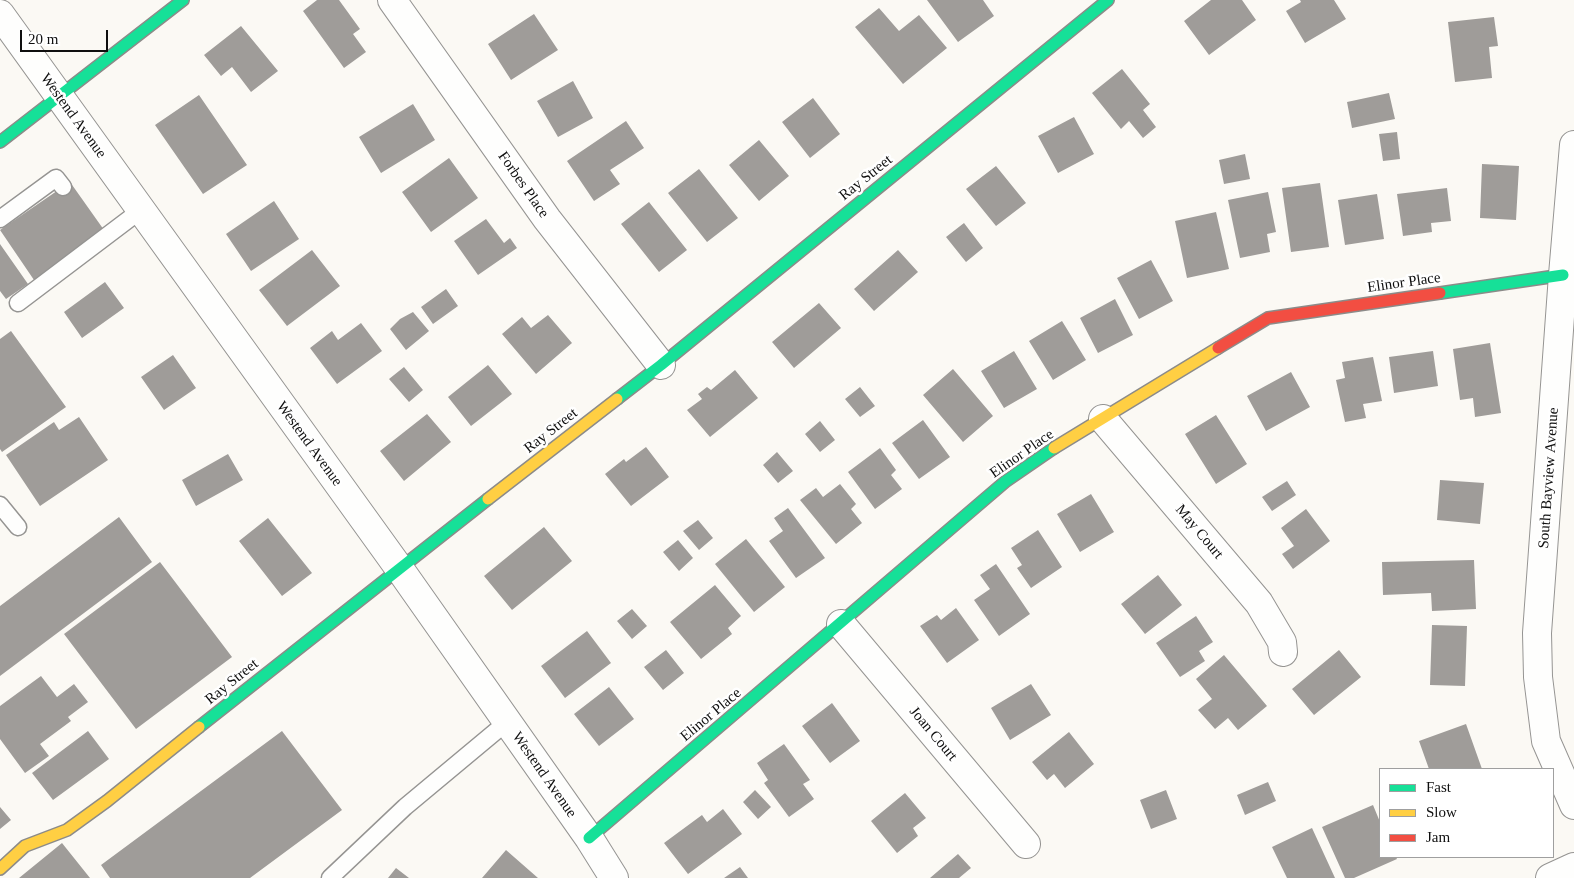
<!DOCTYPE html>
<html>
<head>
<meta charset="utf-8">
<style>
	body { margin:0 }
	#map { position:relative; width:1574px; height:878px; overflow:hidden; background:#fbf9f4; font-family:Georgia,serif }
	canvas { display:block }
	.legend { position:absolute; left:1379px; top:768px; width:175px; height:90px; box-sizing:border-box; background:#fff; border:1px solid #9f9f9f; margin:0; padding:6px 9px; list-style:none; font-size:15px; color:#0f0f0f }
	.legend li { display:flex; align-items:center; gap:10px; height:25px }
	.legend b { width:25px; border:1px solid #9f9f9f }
	.scale { position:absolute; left:20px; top:30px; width:88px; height:22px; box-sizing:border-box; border:2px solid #0f0f0f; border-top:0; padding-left:6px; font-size:15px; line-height:18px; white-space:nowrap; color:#0f0f0f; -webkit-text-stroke:4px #fff; paint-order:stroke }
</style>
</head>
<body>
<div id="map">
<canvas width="1574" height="878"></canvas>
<ul class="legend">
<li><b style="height:6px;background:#16e098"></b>Fast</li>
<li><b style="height:6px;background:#ffcf43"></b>Slow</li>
<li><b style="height:6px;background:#f24e42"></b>Jam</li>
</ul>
<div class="scale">20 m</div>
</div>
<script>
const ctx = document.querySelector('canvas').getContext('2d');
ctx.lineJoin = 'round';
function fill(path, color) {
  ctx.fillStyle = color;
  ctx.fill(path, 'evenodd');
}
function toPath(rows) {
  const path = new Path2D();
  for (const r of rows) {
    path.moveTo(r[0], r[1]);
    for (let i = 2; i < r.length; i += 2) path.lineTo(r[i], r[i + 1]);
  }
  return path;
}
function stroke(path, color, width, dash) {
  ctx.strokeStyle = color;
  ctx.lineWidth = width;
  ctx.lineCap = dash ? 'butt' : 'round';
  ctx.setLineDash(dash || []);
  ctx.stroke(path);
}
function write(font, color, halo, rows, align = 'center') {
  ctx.font = font + ' Georgia,serif';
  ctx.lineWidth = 5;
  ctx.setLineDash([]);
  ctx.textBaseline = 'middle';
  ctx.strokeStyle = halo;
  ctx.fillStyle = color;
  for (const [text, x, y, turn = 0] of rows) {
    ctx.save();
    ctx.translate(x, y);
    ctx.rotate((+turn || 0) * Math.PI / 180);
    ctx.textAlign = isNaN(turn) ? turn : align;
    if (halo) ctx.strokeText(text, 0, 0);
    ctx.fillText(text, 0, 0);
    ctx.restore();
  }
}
fill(toPath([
	[317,0,339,0,360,29,353,34,366,52,344,68,303,11],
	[927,0,983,0,994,16,958,42],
	[1211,0,1242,0,1256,20,1209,55,1184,21],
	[1300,0,1334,0,1346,19,1305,43,1286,11,1301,2],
	[879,8,899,31,919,15,947,48,903,84,855,27],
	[534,14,558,50,511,80,488,44],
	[1494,17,1498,46,1489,47,1492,78,1455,82,1448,22],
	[241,26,278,71,251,92,232,67,221,76,204,55],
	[1122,69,1150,104,1143,110,1156,127,1143,138,1129,121,1121,129,1092,93],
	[573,81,593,118,558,137,537,101],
	[1389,93,1395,119,1352,128,1347,102],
	[199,95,247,165,203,194,155,125],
	[813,98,840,134,810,158,782,122],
	[413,104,435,140,381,173,359,137],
	[1074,117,1094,154,1058,173,1038,136],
	[626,121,644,148,610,170,620,184,594,201,567,161],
	[1397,132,1400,159,1383,161,1379,134],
	[759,140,789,176,759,201,729,165],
	[1245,154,1250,179,1224,184,1219,160],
	[449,158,478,198,431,232,402,192],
	[1482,164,1519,166,1516,220,1480,218],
	[996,166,1026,203,996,226,966,189],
	[699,169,738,218,707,242,668,193],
	[70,182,104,230,34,280,0,230],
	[1320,183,1329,247,1291,252,1282,188],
	[1447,188,1451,221,1431,223,1432,232,1403,236,1397,194],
	[1268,192,1276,232,1267,234,1270,252,1240,258,1228,200],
	[1377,194,1384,239,1345,245,1338,200],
	[274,201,299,239,251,271,226,234],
	[649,202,687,250,659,272,621,224],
	[1216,212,1229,269,1187,278,1175,221],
	[486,219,504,243,510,238,517,248,478,275,454,241],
	[964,223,983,248,966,262,946,237],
	[0,244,28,284,6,299,0,291],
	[312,250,340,286,287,326,259,290],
	[898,250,918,272,874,311,854,289],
	[1151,260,1173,301,1139,319,1117,278],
	[105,282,124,308,82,338,64,312],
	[446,289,458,306,433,324,421,307],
	[1115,299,1133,335,1098,353,1080,318],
	[819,303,841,328,794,368,772,342],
	[413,312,429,331,406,350,390,329,400,319],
	[548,315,572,343,536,374,502,334,522,317,531,328],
	[1062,321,1086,360,1053,380,1029,341],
	[361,323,382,351,337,384,310,348,332,331,338,340],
	[11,331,66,407,2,452,0,449,0,339],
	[1490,343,1501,413,1475,417,1473,398,1460,400,1453,349],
	[1014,351,1037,389,1004,408,981,371],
	[1433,351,1438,386,1394,393,1389,357],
	[173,355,196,388,164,410,141,377],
	[1373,357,1382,401,1363,404,1366,418,1345,422,1336,380,1345,378,1342,362],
	[488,365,512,394,471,426,448,397],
	[404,367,423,390,409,402,389,379],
	[953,369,993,416,963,442,923,395],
	[735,370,758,398,710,437,687,410,702,399,698,394,707,387,711,390],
	[1291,372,1310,407,1266,431,1247,396],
	[860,387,875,406,860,417,845,399],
	[427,414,451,442,404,481,380,451],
	[1216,415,1247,464,1216,484,1185,434],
	[79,417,108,460,40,506,6,455,54,422,59,430],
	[923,420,950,457,919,479,892,443],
	[820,421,835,440,820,452,805,434],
	[646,447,669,477,631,506,605,474,624,459,626,462],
	[880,448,896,470,891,475,902,489,875,509,848,472],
	[777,452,793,471,778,483,763,465],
	[228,454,243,480,196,506,182,480],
	[1440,480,1484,483,1480,524,1437,520],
	[1287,481,1296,495,1272,511,1262,497],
	[840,484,856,504,851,509,862,523,836,544,800,500,816,488,823,497],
	[1091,494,1114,532,1080,552,1057,514],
	[788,508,825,558,796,578,769,541,783,531,774,518],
	[1306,509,1330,541,1293,569,1282,554,1294,546,1281,528],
	[119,517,152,562,0,676,0,606],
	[268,518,312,573,282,596,239,541],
	[698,520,713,538,699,550,683,531],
	[544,527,572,561,512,610,484,576],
	[1038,530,1062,567,1031,588,1017,568,1022,565,1011,548],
	[746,539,785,587,754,612,715,564],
	[678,540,693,558,679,571,663,552],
	[1474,560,1476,609,1432,611,1431,593,1383,595,1382,562],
	[160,562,232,657,136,729,64,634],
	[996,564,1030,614,999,636,974,600,990,589,980,575],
	[1158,575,1182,605,1145,634,1121,604],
	[715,585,741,616,728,628,732,634,701,659,670,622],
	[956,608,979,640,947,663,920,626,937,615,941,620],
	[632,609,647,626,632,639,617,621],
	[1196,616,1213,642,1199,651,1205,661,1180,677,1156,643],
	[1432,625,1467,626,1465,686,1430,685],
	[587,631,611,663,565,698,541,666],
	[666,650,684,673,663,690,644,667],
	[1339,650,1361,677,1314,715,1292,689],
	[1224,655,1267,706,1238,730,1228,718,1215,729,1198,710,1212,699,1196,679],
	[41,676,57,697,74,684,88,702,68,717,71,721,40,744,49,756,25,773,0,739,0,706],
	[1031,684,1051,715,1010,740,991,708],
	[609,687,634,719,599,746,574,714],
	[832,703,860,741,830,763,802,726],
	[1466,724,1482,769,1429,769,1419,741],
	[88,731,109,759,53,800,32,773],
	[282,731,342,810,250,878,110,878,101,865],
	[1069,732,1094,764,1065,788,1054,774,1047,780,1032,762],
	[784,744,810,780,803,784,814,799,789,817,764,783,768,780,757,763],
	[1268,782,1276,801,1245,815,1237,795],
	[755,790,771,807,758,819,743,802],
	[1166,790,1177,819,1151,829,1140,800],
	[905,793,926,818,913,828,918,836,897,853,871,821],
	[1373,805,1380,822,1380,857,1396,857,1397,859,1354,878,1345,878,1322,827],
	[0,807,11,820,0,829],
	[723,809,742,834,688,874,664,843,702,815,707,822],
	[1312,828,1335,878,1287,878,1272,847],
	[62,843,90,878,19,878],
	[506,850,538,878,482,878],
	[958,854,971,868,959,878,930,878],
	[740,867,748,878,724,878],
	[396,868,409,878,388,878]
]), '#9f9c99');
const lane = toPath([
	[0,219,56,178,63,187],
	[18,303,141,210],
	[0,505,18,527],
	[330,878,405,807,507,722]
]);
const street = toPath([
	[392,0,547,219,661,365],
	[0,14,399,568,589,838,614,878],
	[1574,145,1563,275,1537,633,1538,677,1546,741,1574,805],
	[1103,419,1259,603,1282,642,1283,652],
	[841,624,1026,844],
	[1550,878,1574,867]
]);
const fast = toPath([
	[0,142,183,0],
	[1440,293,1563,275],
	[617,399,661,365,1108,0],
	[199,727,488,499],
	[589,838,1006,481,1054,448]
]);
const slow = toPath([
	[1054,448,1218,348],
	[488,499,617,399],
	[0,869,25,846,67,830,107,801,199,727]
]);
const jam = toPath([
	[1218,348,1268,318,1440,293]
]);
stroke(lane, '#959492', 19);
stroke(street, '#959492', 30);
stroke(fast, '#8c8b89', 14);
stroke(slow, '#8c8b89', 14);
stroke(jam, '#8c8b89', 14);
stroke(lane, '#fefefd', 16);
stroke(street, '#fefefd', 28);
stroke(fast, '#16e098', 11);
stroke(slow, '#ffcf43', 11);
stroke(jam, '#f24e42', 11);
write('15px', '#0f0f0f', '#fff', [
	["Westend Avenue",73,116,54],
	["Ray Street",866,178,-39],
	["Forbes Place",523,185,55],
	["Elinor Place",1404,283,-8],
	["Ray Street",551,431,-38],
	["Westend Avenue",309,444,54],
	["Elinor Place",1022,454,-35],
	["South Bayview Avenue",1549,478,-86],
	["May Court",1199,532,50],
	["Ray Street",232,682,-39],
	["Elinor Place",711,715,-40],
	["Joan Court",933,734,50],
	["Westend Avenue",544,775,55]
]);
</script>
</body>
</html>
